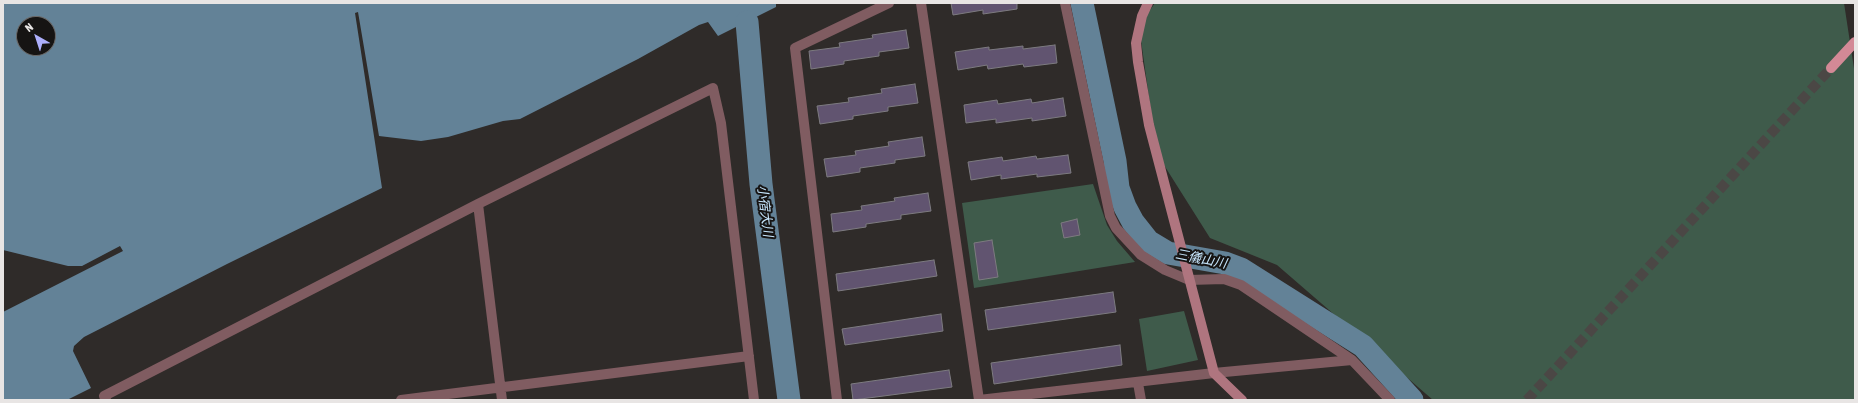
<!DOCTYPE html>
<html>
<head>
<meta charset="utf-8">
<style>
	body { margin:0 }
	#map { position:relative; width:1858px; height:403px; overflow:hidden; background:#2f2b29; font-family:"Asap Condensed",sans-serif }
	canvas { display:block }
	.frame { position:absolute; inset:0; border:4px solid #e8e5e4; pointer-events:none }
	.north { position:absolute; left:16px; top:16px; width:40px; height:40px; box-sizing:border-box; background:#161413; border:1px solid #6a6867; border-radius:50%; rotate:321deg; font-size:11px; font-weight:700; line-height:16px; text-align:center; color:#e8e5e4 }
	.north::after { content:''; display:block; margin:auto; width:14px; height:18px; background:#adaffb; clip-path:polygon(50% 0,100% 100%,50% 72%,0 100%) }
</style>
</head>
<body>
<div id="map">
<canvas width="1858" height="403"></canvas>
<div class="frame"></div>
<div class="north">N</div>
</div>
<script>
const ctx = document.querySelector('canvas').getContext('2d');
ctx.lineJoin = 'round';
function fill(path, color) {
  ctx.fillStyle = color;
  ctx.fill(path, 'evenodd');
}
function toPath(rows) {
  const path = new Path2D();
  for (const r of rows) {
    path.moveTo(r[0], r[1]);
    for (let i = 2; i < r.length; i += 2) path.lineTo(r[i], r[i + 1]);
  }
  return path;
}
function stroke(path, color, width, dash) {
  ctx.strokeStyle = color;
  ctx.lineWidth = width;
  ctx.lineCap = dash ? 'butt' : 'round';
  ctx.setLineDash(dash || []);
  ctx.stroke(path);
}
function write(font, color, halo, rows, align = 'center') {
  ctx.font = font + ' "Asap Condensed","Noto Sans JP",sans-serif';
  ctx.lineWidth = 4;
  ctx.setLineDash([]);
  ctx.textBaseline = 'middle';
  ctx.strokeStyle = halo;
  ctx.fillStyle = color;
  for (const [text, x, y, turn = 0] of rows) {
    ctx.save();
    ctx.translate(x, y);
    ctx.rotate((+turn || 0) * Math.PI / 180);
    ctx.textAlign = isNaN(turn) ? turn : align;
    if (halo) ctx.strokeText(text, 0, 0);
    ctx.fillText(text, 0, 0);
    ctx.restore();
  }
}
fill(toPath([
	[1155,3,1844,3,1855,75,1855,400,1433,400,1277,265,1210,238,1157,154,1139,26],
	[1093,184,1107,225,1117,241,1135,262,974,288,962,203],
	[1184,311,1198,360,1147,371,1139,319]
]), '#3f5b4b');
fill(toPath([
	[3,3,776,3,776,7,718,36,708,22,699,25,638,59,520,119,503,121,448,137,421,141,379,136,358,12,355,13,382,188,227,264,84,337,74,346,73,351,91,388,67,400,3,400,3,312,123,251,120,246,82,266,68,266,3,250],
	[24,24,48,24,48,48,24,48]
]), '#638297');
stroke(toPath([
	[1082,3,1115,161,1118,188,1125,207,1133,222,1148,241,1168,253,1225,263,1241,269,1363,346,1412,400],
	[747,22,761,184,789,400]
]), '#638297', 23);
const building = toPath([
	[951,3,1017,3,1017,9,983,14,983,10,953,15,951,3],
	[906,30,909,48,879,52,879,56,844,61,844,64,811,69,809,51,840,47,839,43,873,38,872,35,906,30],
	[1055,45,1057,63,1024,67,1023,64,988,69,987,65,958,70,955,52,989,47,989,50,1023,46,1023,49,1055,45],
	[915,84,918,103,888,107,888,111,853,116,853,119,820,124,817,106,849,102,848,98,882,93,881,89,915,84],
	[1063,98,1066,116,1032,121,1032,118,996,123,996,119,966,123,964,105,997,100,998,104,1031,99,1032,103,1063,98],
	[922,137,925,156,895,160,895,163,860,168,860,172,827,177,824,159,856,155,855,151,889,146,888,142,922,137],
	[1068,155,1071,173,1037,177,1037,174,1001,179,1001,175,971,180,968,162,1002,157,1003,161,1036,156,1037,159,1068,155],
	[928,193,931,211,901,215,901,219,866,224,866,227,833,232,831,214,862,210,861,206,895,201,894,198,928,193],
	[1077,219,1080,235,1064,238,1061,223,1077,219],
	[992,240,998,277,979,280,974,243,992,240],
	[934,260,937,276,838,291,836,274,934,260],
	[1113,292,1116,312,988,330,985,310,1113,292],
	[941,314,943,331,845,345,842,329,941,314],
	[1120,345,1122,365,994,384,991,363,1120,345],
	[949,370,952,387,853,400,851,384,949,370]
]);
fill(building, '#615470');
stroke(building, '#7d7b80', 1);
stroke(toPath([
	[1527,400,1831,68]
]), '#4b4745', 10, [10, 5]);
stroke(toPath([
	[921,3,979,400],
	[1065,3,1110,216,1116,228,1141,255,1165,270,1189,280,1224,279,1241,285,1352,360,1390,400],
	[478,204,502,400],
	[1138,383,1141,400],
	[106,400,104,396,478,204,713,88,721,123,754,400],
	[401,400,749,356],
	[837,400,795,48,889,3],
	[979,400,1214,373,1352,360]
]), '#805c61', 10);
stroke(toPath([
	[1148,3,1142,16,1136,43,1138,62,1149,125,1214,373,1242,400]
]), '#af757f', 10);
stroke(toPath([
	[1831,68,1855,42]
]), '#d38996', 10);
write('italic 13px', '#c7e7fe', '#161413', [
	["小宿大川",765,211,83],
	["三儀山川",1201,259,11]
]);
</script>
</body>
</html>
